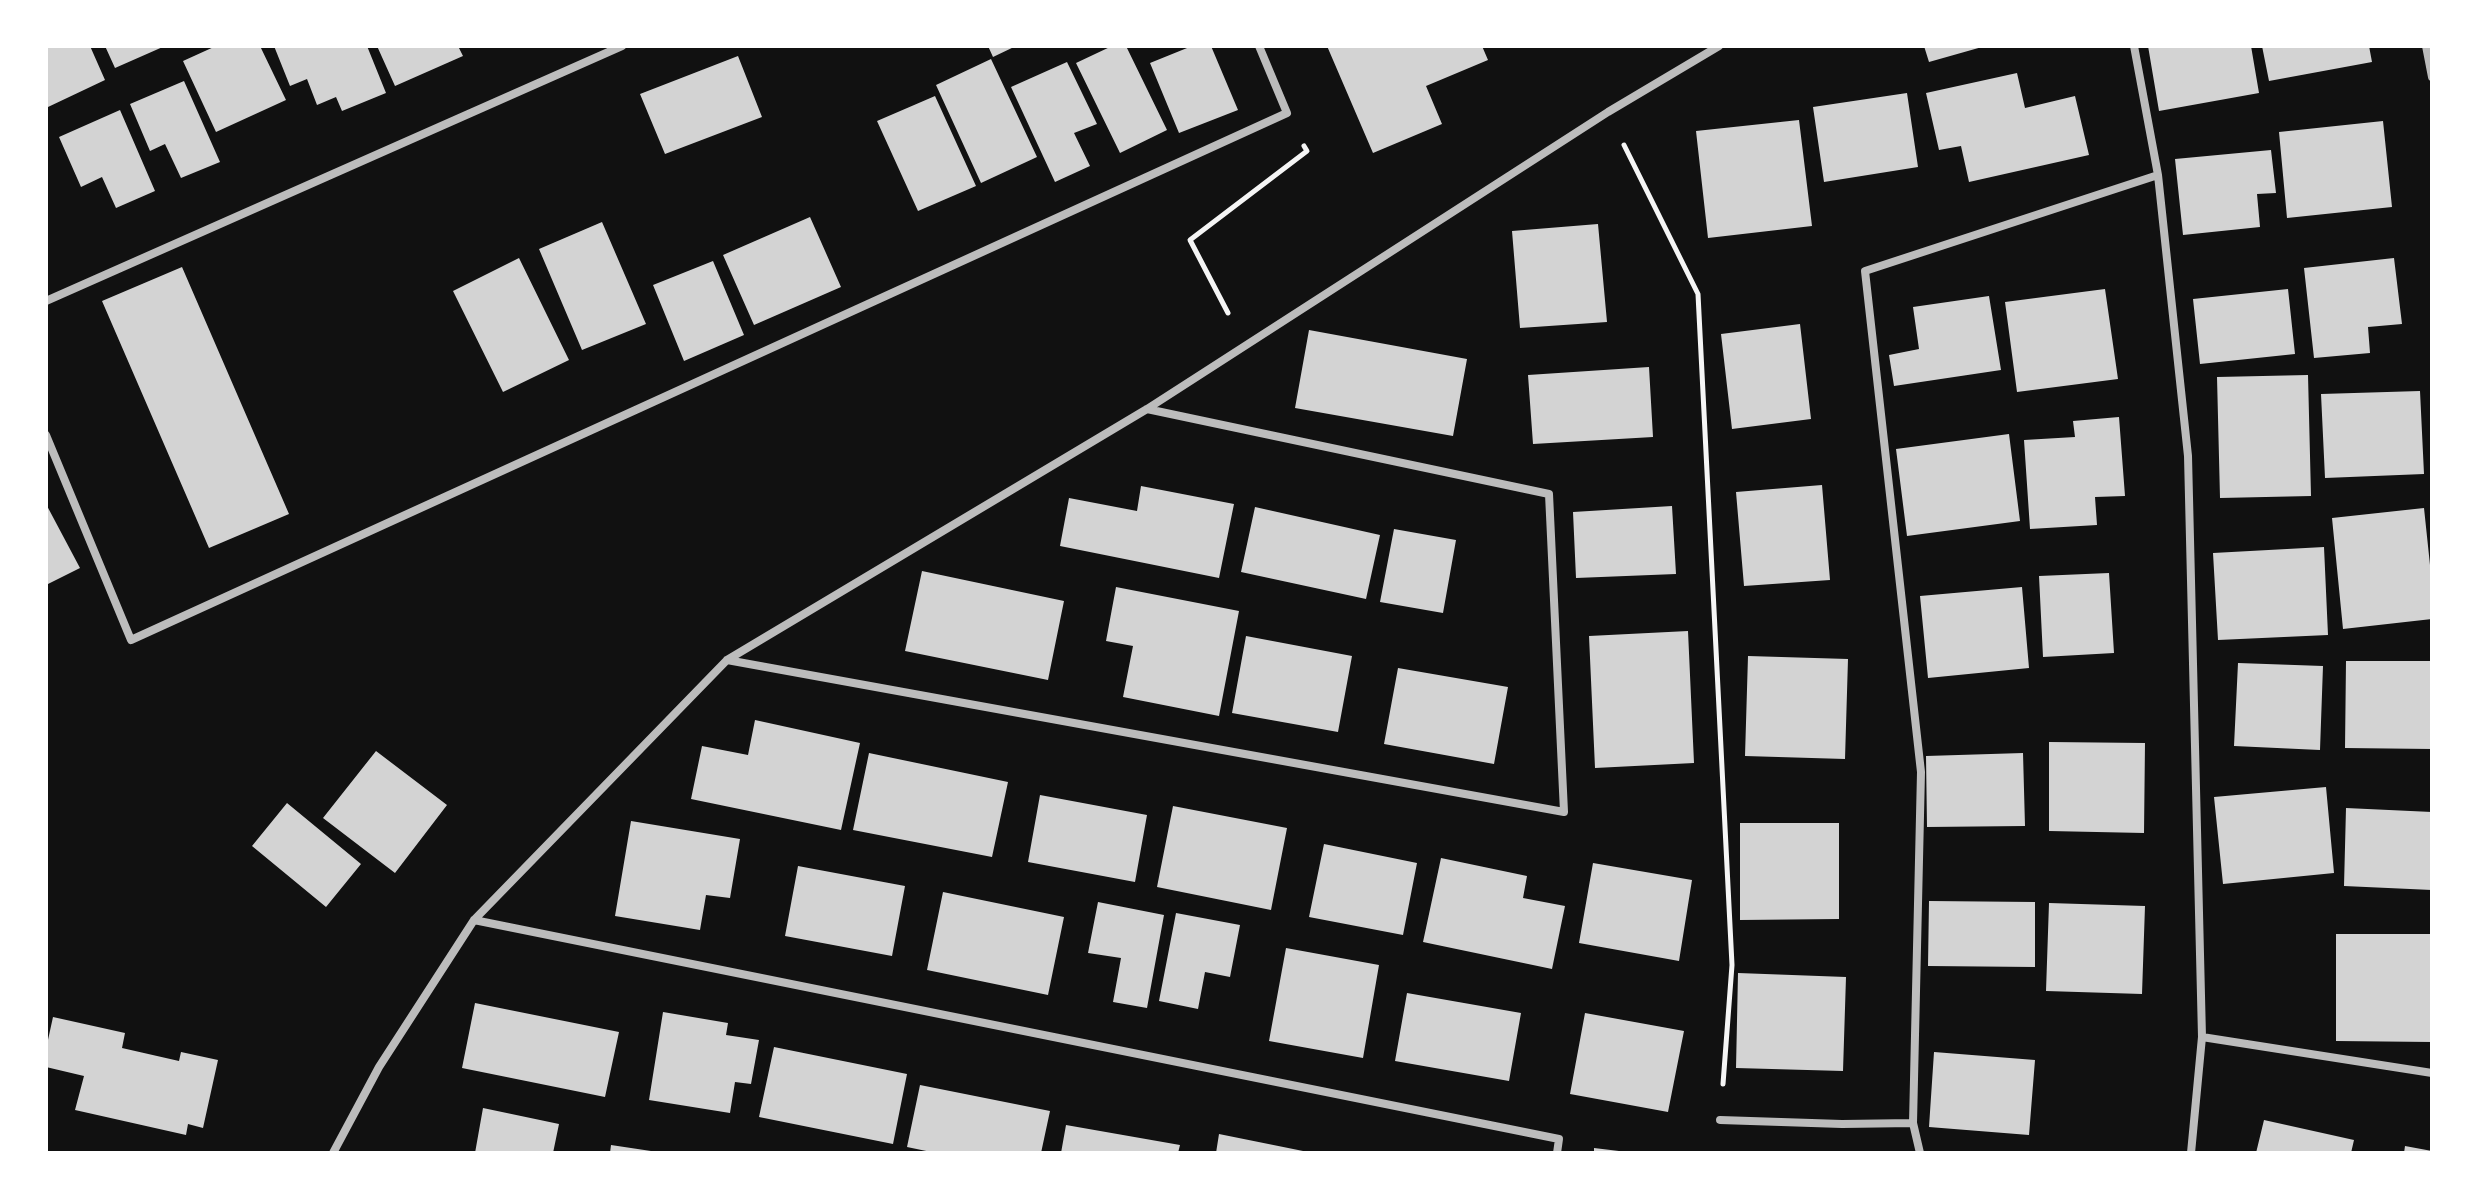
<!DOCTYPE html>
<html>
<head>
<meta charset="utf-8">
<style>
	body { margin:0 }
	#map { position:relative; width:2478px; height:1199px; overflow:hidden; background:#111; font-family:Lato,sans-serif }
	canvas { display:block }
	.frame { position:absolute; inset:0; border:48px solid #fff; pointer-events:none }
</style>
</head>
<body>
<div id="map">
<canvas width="2478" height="1199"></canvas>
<div class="frame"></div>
</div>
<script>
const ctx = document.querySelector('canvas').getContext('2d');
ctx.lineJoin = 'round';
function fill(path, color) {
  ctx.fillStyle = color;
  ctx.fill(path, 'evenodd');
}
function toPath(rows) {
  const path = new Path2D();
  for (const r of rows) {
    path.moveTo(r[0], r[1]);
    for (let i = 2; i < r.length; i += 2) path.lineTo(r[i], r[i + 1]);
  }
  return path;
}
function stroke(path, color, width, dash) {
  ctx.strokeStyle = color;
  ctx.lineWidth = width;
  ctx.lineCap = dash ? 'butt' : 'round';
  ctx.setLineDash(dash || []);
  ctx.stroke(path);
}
fill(toPath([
	[46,46,90,46,105,80,48,107],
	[105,46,165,46,115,68],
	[216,46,260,46,286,100,216,132,183,61],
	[274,46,367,46,386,93,342,111,336,97,317,105,307,79,290,86],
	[377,46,458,46,463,56,395,86],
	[988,46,1016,46,993,57],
	[1112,46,1126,46,1167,130,1120,153,1076,63],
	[1192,46,1211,46,1238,110,1179,133,1150,63],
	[1327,46,1482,46,1488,60,1426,86,1442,124,1373,153],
	[1924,46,1982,46,1982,47,1929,62],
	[2148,46,2251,46,2259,93,2159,111],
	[2262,46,2369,46,2372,62,2269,81],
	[738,56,762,117,665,154,640,94],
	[991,59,1037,157,981,183,936,85],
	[1067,62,1097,124,1074,133,1090,166,1055,182,1011,87],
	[2017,73,2025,108,2075,96,2089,155,1969,182,1961,146,1939,150,1926,93],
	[184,81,220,162,181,178,165,144,150,151,130,104],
	[1907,93,1918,167,1824,182,1813,107],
	[935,96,976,186,918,211,877,121],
	[120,110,155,191,116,208,102,177,81,187,59,137],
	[1799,120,1812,226,1708,238,1696,131],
	[2383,121,2392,207,2287,218,2279,132],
	[2271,150,2276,193,2257,194,2260,227,2183,235,2175,159],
	[810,217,841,287,754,325,723,255],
	[602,222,646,324,582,350,539,249],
	[1598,224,1607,322,1520,328,1512,231],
	[519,258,569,360,503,392,453,291],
	[2394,258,2402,324,2368,327,2370,353,2314,358,2304,268],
	[713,261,744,335,684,361,653,285],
	[182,267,289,514,209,548,102,301],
	[2105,289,2118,379,2017,392,2005,302],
	[2288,289,2295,354,2200,364,2193,299],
	[1989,296,2001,370,1894,386,1889,355,1919,349,1913,307],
	[1800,324,1811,419,1732,429,1721,334],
	[1309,330,1467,359,1453,436,1295,408],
	[1649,367,1653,437,1533,444,1528,375],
	[2308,375,2311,496,2220,498,2217,377],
	[2420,391,2424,474,2325,478,2321,394],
	[2119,417,2125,496,2095,497,2097,525,2030,529,2024,440,2075,437,2073,421],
	[2009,434,2020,521,1907,536,1896,449],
	[1822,485,1830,580,1744,586,1736,492],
	[1141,486,1234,504,1219,578,1060,546,1069,498,1137,511],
	[46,504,80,568,46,585],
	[1672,506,1676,574,1576,578,1573,512],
	[1255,507,1380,535,1366,599,1241,572],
	[2424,508,2432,584,2432,619,2343,629,2332,518],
	[1394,529,1456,540,1443,613,1380,602],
	[2324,547,2328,635,2218,640,2213,553],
	[922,571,1064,601,1048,680,905,651],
	[2109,573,2114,653,2043,657,2039,576],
	[1116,587,1239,611,1219,716,1123,697,1133,646,1106,641],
	[2022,587,2029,668,1928,678,1920,596],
	[1688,631,1694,763,1595,768,1589,636],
	[1246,636,1352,656,1338,732,1232,713],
	[1748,656,1848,659,1845,759,1745,756],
	[2346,661,2432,661,2432,749,2345,748],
	[2238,663,2323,666,2320,750,2234,746],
	[1398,668,1508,687,1494,764,1384,744],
	[755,720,860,743,841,830,691,799,702,746,748,755],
	[2049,742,2145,743,2144,833,2049,831],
	[376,751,447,805,395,873,323,818],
	[869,753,1008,782,992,857,853,830],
	[2023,753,2025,826,1927,827,1926,756],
	[2326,787,2334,873,2223,884,2214,797],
	[1040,795,1147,815,1135,882,1028,862],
	[287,803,361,864,326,907,252,846],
	[1173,806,1287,828,1271,910,1157,887],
	[2346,808,2432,812,2432,890,2344,886],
	[631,821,740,839,730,898,706,895,700,930,615,916],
	[1740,823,1839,823,1839,919,1740,920],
	[1324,844,1417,863,1403,935,1309,917],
	[1441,858,1527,876,1523,898,1565,906,1552,969,1423,942],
	[1593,863,1692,880,1679,961,1579,943],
	[798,866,905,886,892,956,785,936],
	[943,892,1064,917,1048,995,927,970],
	[1929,901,2035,902,2035,967,1928,966],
	[1098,902,1164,915,1147,1008,1113,1002,1121,958,1088,953],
	[2049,903,2145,906,2142,994,2046,991],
	[1176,913,1240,925,1230,977,1205,972,1198,1009,1159,1001],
	[2336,934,2432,934,2432,1042,2336,1041],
	[1286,948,1379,965,1363,1058,1269,1041],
	[1738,973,1846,977,1843,1071,1736,1068],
	[1407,993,1521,1013,1509,1081,1395,1061],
	[475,1003,619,1032,605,1097,462,1068],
	[663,1012,728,1023,726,1035,759,1040,751,1084,735,1082,730,1113,649,1100],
	[1585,1013,1684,1031,1668,1112,1570,1094],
	[53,1017,125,1033,122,1048,179,1061,181,1052,218,1060,203,1128,188,1124,186,1135,75,1110,84,1076,46,1067,46,1049],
	[774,1047,907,1074,893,1144,759,1117],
	[1934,1052,2035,1060,2029,1135,1929,1127],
	[920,1085,1050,1111,1041,1153,936,1153,907,1147],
	[483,1108,559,1124,553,1153,475,1153],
	[2264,1120,2354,1140,2351,1153,2256,1153],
	[1066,1125,1180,1145,1178,1153,1061,1153],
	[1219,1134,1308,1152,1308,1153,1216,1153],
	[611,1145,651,1151,651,1153,610,1153],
	[2405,1146,2432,1151,2432,1153,2404,1153],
	[1594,1148,1619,1151,1618,1153,1594,1153]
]), '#d3d3d3');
stroke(toPath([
	[1624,145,1698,294,1732,965,1723,1084],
	[1228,313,1190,240,1307,151,1304,146]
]), '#f5f5f5', 5);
stroke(toPath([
	[2134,46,2158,175,2188,456,2202,1037,2191,1153],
	[2426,46,2432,77],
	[46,301,622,46],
	[46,435,131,640,1287,113,1259,46],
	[727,660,1564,812,1549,494,1147,409],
	[474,920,1559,1139,1557,1153],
	[2202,1037,2432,1073],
	[1720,1120,1842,1124,1913,1123],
	[333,1153,379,1067,474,920,727,660,1147,409,1608,112,1719,46],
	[1920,1153,1913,1123,1921,772,1865,271,2158,175]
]), '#bcbcbc', 8);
</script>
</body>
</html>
